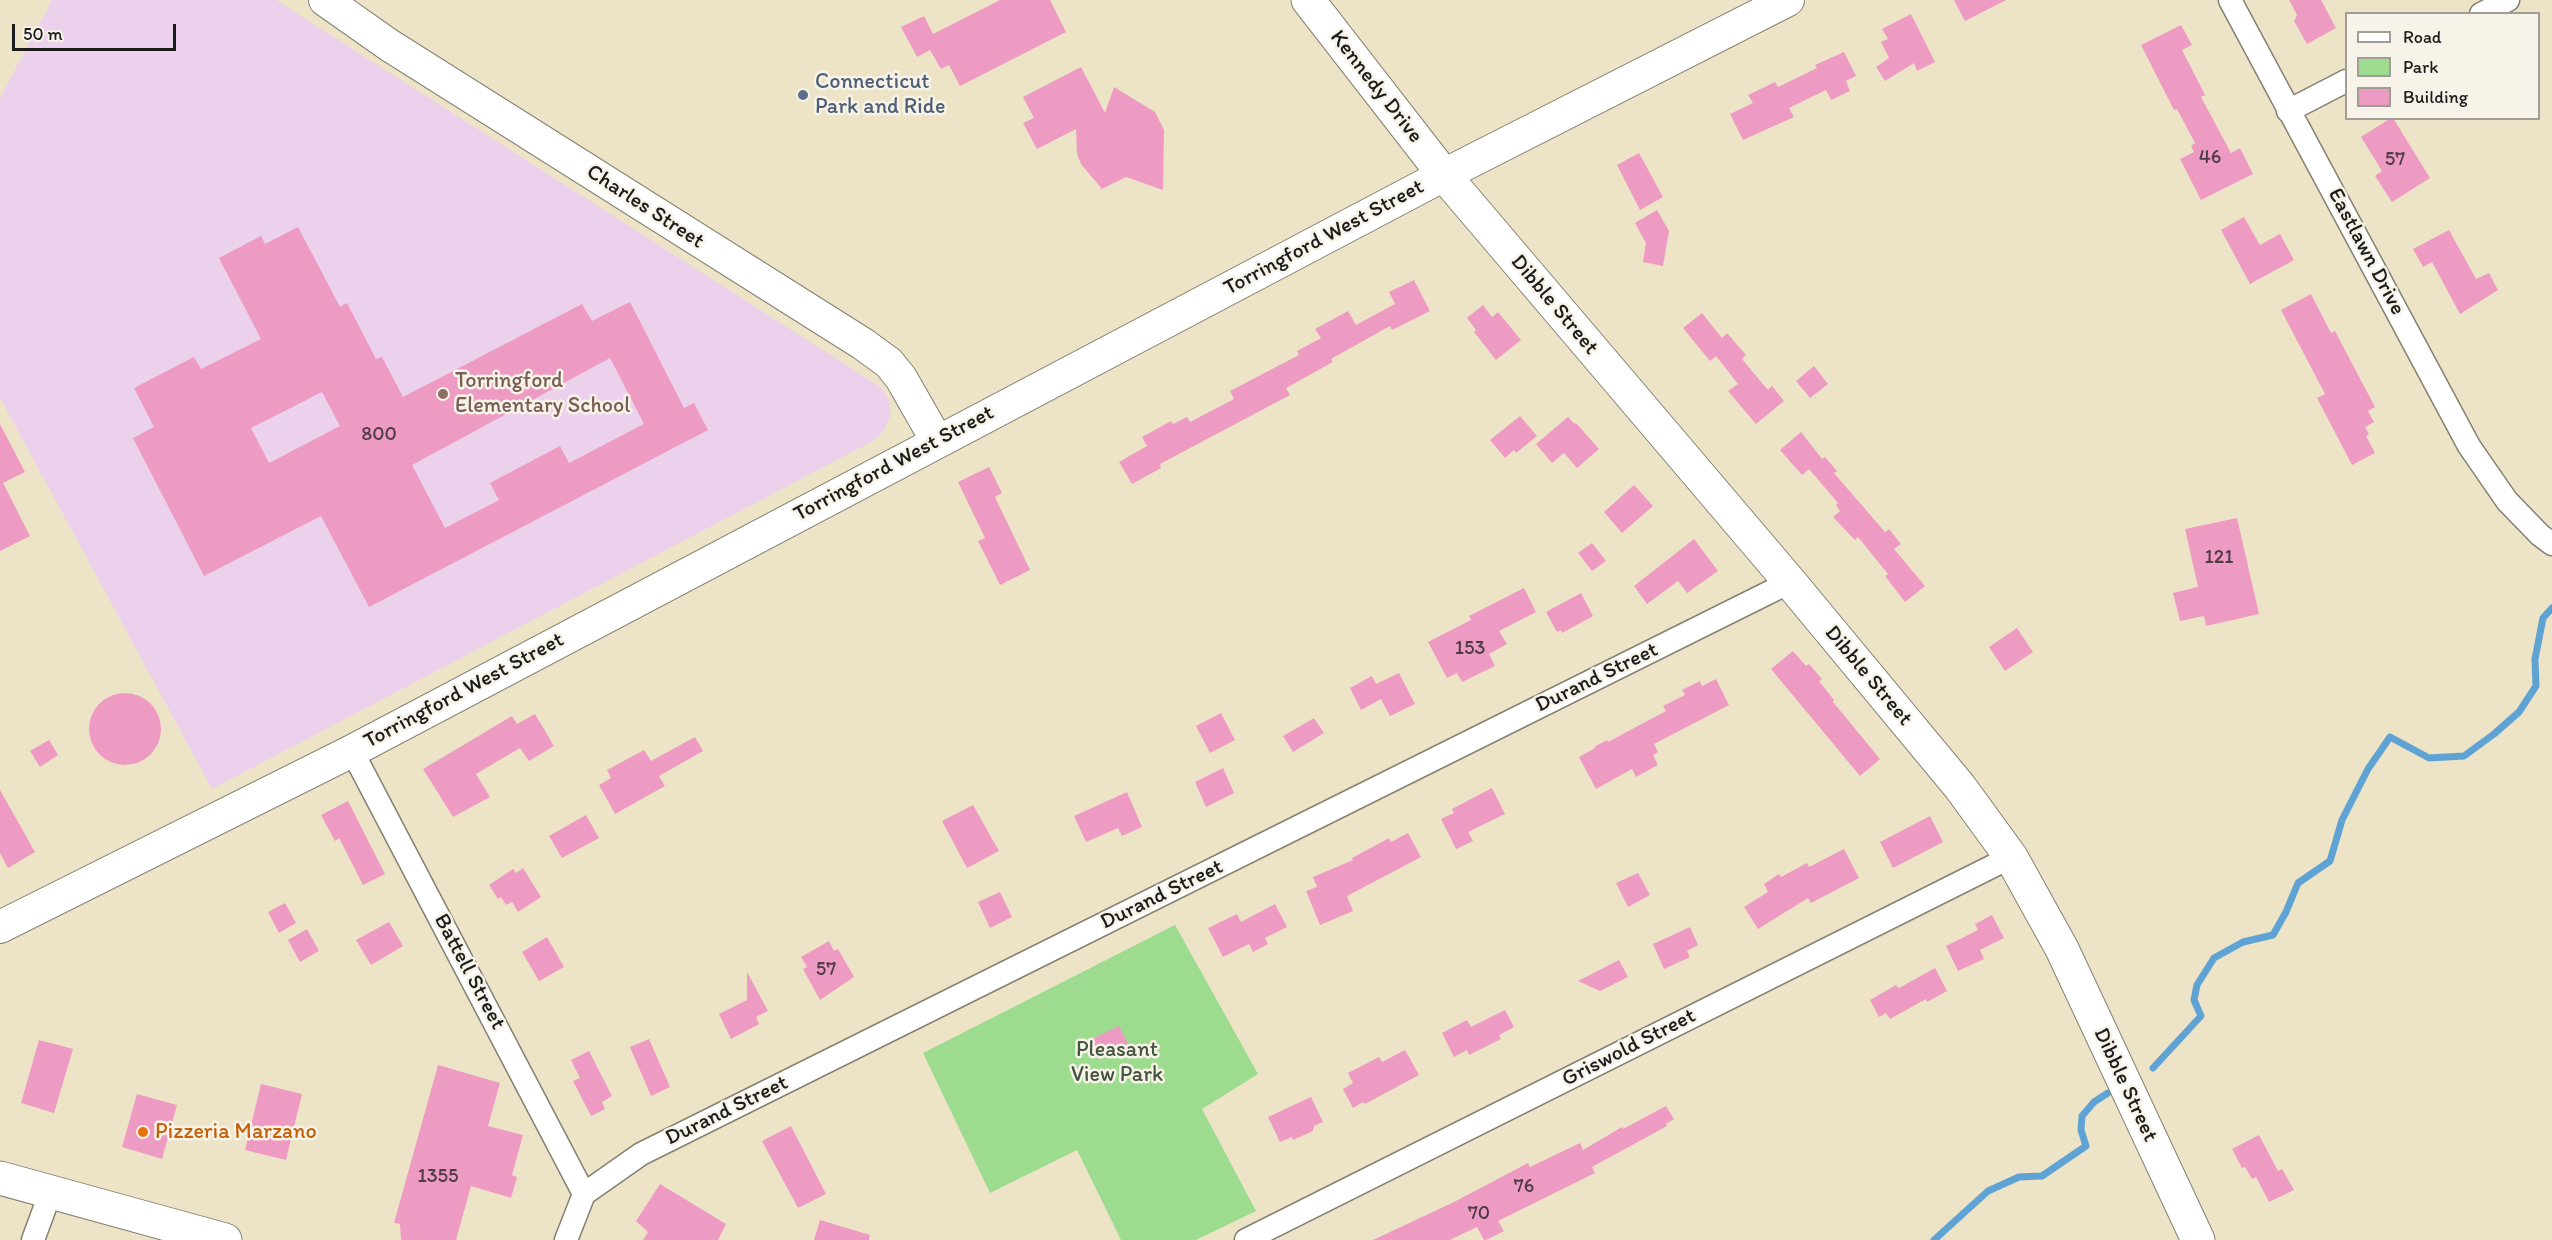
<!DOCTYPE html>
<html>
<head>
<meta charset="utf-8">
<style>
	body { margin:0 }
	#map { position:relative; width:2552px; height:1240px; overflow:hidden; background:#ede4c7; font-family:Itim,sans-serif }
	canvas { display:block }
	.legend { position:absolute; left:2345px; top:12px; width:195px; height:108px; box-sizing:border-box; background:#f7f3e8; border:2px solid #9f9d96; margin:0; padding:8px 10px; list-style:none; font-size:18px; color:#1c1c1c }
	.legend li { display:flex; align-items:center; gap:12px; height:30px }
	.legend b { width:30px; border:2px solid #9f9d96 }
	.scale { position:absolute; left:12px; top:24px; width:164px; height:27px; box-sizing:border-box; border:3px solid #1c1c1c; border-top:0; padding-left:8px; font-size:18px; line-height:21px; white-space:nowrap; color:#1c1c1c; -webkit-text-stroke:4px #f7f3e8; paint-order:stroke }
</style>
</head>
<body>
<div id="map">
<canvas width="2552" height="1240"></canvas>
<ul class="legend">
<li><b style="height:8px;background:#fff"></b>Road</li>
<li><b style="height:16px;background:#9ddb8f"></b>Park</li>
<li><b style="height:16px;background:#ee9bc3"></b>Building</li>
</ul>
<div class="scale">50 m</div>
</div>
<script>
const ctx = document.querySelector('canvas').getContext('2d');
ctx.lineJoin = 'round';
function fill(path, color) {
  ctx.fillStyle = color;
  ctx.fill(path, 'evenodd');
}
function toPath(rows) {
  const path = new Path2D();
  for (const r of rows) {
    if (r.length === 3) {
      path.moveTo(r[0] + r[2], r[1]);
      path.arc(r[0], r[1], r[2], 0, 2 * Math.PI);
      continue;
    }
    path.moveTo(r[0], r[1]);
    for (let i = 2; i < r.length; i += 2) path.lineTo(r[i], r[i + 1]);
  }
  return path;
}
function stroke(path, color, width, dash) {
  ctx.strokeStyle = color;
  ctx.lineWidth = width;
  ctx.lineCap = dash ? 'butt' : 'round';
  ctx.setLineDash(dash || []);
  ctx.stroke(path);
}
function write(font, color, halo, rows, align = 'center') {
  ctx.font = font + ' Itim,sans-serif';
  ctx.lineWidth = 5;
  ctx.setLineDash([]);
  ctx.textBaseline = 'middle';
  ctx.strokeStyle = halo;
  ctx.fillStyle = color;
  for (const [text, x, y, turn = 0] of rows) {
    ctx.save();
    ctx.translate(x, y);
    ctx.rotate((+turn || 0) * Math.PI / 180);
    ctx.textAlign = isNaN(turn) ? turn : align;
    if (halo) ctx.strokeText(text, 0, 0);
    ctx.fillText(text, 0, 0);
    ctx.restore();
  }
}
fill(toPath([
	[52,0,276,0,868,379,883,389,890,404,890,418,883,432,873,441,212,789,0,398,0,98]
]), '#ebd1eb');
fill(toPath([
	[1175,925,1258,1074,1202,1109,1256,1211,1196,1240,1121,1240,1077,1150,990,1193,923,1053]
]), '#9ddb8f');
stroke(toPath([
	[2153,1068,2201,1016,2194,1000,2197,985,2214,958,2243,942,2273,935,2286,912,2298,883,2330,861,2342,820,2368,769,2390,737,2429,758,2464,756,2494,734,2519,712,2536,686,2535,659,2543,618,2552,608],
	[1934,1240,1988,1191,2019,1177,2042,1176,2086,1146,2081,1130,2082,1116,2094,1102,2108,1093]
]), '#5fa3d4', 7);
fill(toPath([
	[1000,0,1050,0,1066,32,960,86,949,65,941,69,930,50,917,57,901,27,924,16,933,34],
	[1954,0,2006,0,1965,21],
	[2289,0,2321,0,2336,28,2307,44,2294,21,2297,15],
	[1911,14,1935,62,1917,71,1914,63,1885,81,1876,67,1889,58,1881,42,1888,39,1882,29],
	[2181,25,2192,45,2182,50,2205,95,2201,97,2231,153,2240,148,2253,174,2201,200,2180,159,2194,152,2191,146,2195,143,2177,109,2174,110,2141,45],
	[1844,52,1856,76,1846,81,1850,91,1831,100,1826,90,1789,108,1794,117,1743,140,1730,114,1753,103,1748,95,1775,82,1778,87,1817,68,1815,65],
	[1081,67,1105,113,1114,87,1155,112,1164,130,1163,190,1126,177,1102,189,1081,164,1077,154,1076,129,1037,149,1023,123,1034,118,1023,97],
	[2391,118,2393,118,2430,178,2392,202,2375,176,2382,171,2361,137],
	[1639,153,1663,197,1640,210,1617,165],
	[1657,210,1669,231,1663,266,1643,262,1646,243,1635,223],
	[2244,217,2260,245,2280,234,2294,260,2250,284,2221,230],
	[298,227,340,307,347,303,376,359,382,357,403,397,582,304,592,321,630,302,684,408,694,403,708,430,369,607,321,516,204,576,133,438,154,427,134,388,194,357,201,369,261,339,219,258,261,236,265,244],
	[610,358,644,424,569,463,560,446,490,483,499,500,445,528,412,465],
	[322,392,340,426,269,463,251,428],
	[2449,230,2476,279,2489,273,2498,290,2460,314,2432,262,2423,267,2413,249],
	[1414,280,1430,311,1392,330,1390,326,1331,359,1333,362,1286,388,1290,395,1160,464,1161,468,1132,484,1119,462,1147,446,1142,437,1171,421,1173,424,1187,417,1190,422,1234,399,1230,391,1299,355,1297,351,1321,338,1315,329,1348,311,1356,325,1395,304,1389,292],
	[2311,294,2331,333,2335,331,2375,407,2368,411,2374,422,2365,427,2369,434,2366,436,2375,453,2352,465,2317,398,2325,394,2281,310],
	[1483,305,1492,317,1498,312,1521,340,1496,360,1474,332,1476,330,1467,318],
	[1702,313,1722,338,1727,333,1746,355,1742,359,1768,390,1772,386,1784,401,1756,424,1728,391,1738,384,1716,356,1710,361,1683,328],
	[1814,366,1828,384,1810,398,1796,381],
	[1520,416,1537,436,1516,453,1514,450,1505,458,1490,440],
	[1568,417,1575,424,1576,423,1599,449,1577,468,1564,453,1552,463,1536,444],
	[0,424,25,472,3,483,30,536,0,551],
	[1801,432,1822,459,1825,457,1837,471,1834,473,1885,532,1889,529,1901,544,1894,549,1925,586,1905,602,1885,576,1888,574,1858,537,1855,540,1833,517,1840,511,1836,505,1838,503,1809,469,1802,475,1780,450],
	[989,467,1002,493,995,497,1030,570,1000,585,978,541,985,538,958,482],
	[1634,485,1653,506,1622,533,1604,512],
	[2237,518,2259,614,2206,626,2204,616,2180,621,2173,593,2198,587,2185,529],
	[1694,539,1718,571,1687,593,1678,581,1647,604,1634,586],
	[1592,543,1606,561,1592,571,1578,553],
	[1524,588,1536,612,1499,631,1507,644,1489,654,1495,666,1462,682,1457,673,1447,678,1428,642,1471,620,1469,616],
	[1581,593,1593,616,1562,633,1561,630,1557,632,1546,612],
	[2017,628,2033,652,2005,671,1989,647],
	[1793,651,1806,666,1809,664,1822,679,1819,681,1834,700,1833,702,1880,759,1860,776,1771,669],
	[1399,673,1415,704,1390,716,1381,699,1361,710,1350,688,1372,676,1376,684],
	[1716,679,1729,705,1654,744,1658,752,1653,755,1658,765,1636,777,1632,769,1596,789,1579,757,1595,748,1596,746,1607,740,1608,742,1666,711,1663,706,1685,695,1682,690,1700,681,1702,686],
	[125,729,36],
	[1221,713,1235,740,1210,753,1196,726],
	[535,714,554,746,529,761,520,748,476,774,490,797,453,817,423,769,512,716,517,724],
	[1314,718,1324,733,1293,752,1283,736],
	[695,737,703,751,659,776,665,786,615,814,599,785,611,778,607,770,644,750,651,761],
	[49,740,58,755,40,767,30,751],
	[1223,768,1234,793,1206,807,1195,782],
	[1492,788,1505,814,1468,832,1473,841,1456,849,1441,819,1454,813,1452,809],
	[0,790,35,852,8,868,0,853],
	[1127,792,1142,827,1122,836,1118,828,1086,842,1074,816],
	[348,801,385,874,363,885,339,838,335,841,321,815],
	[973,805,999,851,967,868,942,821],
	[586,815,599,838,562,858,549,836],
	[1930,816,1943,842,1893,868,1880,842],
	[1408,833,1421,857,1347,896,1353,911,1320,925,1306,891,1317,887,1313,877,1353,860,1352,858,1389,838,1391,842],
	[1844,849,1859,878,1811,903,1808,898,1758,929,1744,907,1768,892,1764,884,1779,874,1781,877,1807,863,1809,867],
	[523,868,541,897,518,912,512,902,506,905,501,897,498,899,489,885,513,869,516,873],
	[1638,873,1650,895,1628,907,1616,883],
	[1000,892,1012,917,990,928,978,902],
	[285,903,296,923,279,933,268,912],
	[1275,904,1287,927,1265,938,1268,944,1253,952,1249,944,1223,957,1208,928,1237,914,1241,922],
	[1992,915,2004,938,1980,950,1984,959,1958,971,1946,946,1978,930,1975,924],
	[389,922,403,946,371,965,356,940],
	[1690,927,1698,945,1687,951,1690,957,1664,969,1653,944],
	[307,929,319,951,300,962,288,940],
	[547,937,564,967,539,981,522,952],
	[829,941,834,951,838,949,854,977,820,1000,803,969,807,967,801,957],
	[1619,960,1628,977,1600,991,1578,981],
	[1935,968,1947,991,1927,1002,1926,999,1890,1019,1886,1013,1879,1017,1870,1000,1896,985,1899,988],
	[747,972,768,1011,756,1017,759,1024,731,1039,719,1014,747,1000],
	[1505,1010,1514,1027,1499,1035,1501,1039,1469,1055,1467,1050,1454,1057,1442,1033,1467,1020,1471,1027],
	[1119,1026,1128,1044,1097,1059,1088,1041],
	[649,1039,670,1087,651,1096,630,1047],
	[39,1040,73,1049,54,1113,21,1103],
	[1405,1050,1419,1075,1365,1104,1363,1102,1353,1108,1343,1089,1353,1083,1348,1073,1379,1057,1382,1062],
	[589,1051,612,1096,602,1102,605,1109,591,1116,573,1081,580,1078,571,1060],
	[438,1065,500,1083,488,1126,523,1135,512,1175,517,1177,511,1198,471,1186,456,1240,401,1240,400,1224,394,1223],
	[261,1084,302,1094,286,1160,245,1150],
	[137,1094,177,1105,162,1159,122,1147],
	[1311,1097,1323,1122,1314,1126,1313,1131,1293,1140,1292,1137,1280,1142,1268,1117],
	[1666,1106,1674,1119,1666,1124,1667,1126,1592,1167,1595,1173,1498,1221,1504,1231,1486,1240,1484,1240,1477,1227,1450,1240,1373,1240,1454,1202,1528,1163,1530,1167,1580,1143,1583,1150,1622,1127,1623,1129],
	[791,1126,826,1194,798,1208,762,1141],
	[2259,1135,2278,1171,2282,1169,2294,1190,2269,1202,2256,1177,2252,1179,2245,1167,2242,1168,2232,1149],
	[660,1184,726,1224,718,1240,643,1240,648,1232,636,1221],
	[820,1220,870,1235,869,1240,814,1240]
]), '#ee9bc3');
const street = toPath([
	[2230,0,2469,446,2507,501,2540,535,2552,544],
	[2481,14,2508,0],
	[2288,111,2346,81],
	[352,751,584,1194],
	[33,1240,51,1191],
	[566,1240,584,1194,641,1154,1790,582],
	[1246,1240,2011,857]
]);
const secondary = toPath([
	[325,0,389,45,863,344,889,363,901,378,937,441],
	[0,927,352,751,1444,175,1788,0]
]);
const primary = toPath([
	[1308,0,1444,175,1790,582,1960,787,2011,857,2062,949,2198,1240]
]);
const highway = toPath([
	[0,1178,225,1240]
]);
stroke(street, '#848072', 25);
stroke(secondary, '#848072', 34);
stroke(primary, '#848072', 35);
stroke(highway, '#848072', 35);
stroke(street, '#fff', 22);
stroke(secondary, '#fff', 32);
stroke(primary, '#fff', 33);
stroke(highway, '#fff', 33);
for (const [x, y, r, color] of [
	[803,95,6,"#5c6f8a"],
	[443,394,6,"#8d6e63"],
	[143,1132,6,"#e8710a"]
]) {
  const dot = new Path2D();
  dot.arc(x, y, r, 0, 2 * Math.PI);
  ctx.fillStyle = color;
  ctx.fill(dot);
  stroke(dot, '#f7f3e8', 2);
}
write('20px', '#503c46', null, [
	["46",2210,158],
	["57",2395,160],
	["800",379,435],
	["121",2219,558],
	["153",1470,649],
	["57",826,970],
	["1355",438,1177],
	["76",1524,1187],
	["70",1479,1214]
]);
write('22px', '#4e5e75', '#f7f3e8', [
	["Connecticut",815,82],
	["Park and Ride",815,107]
], 'left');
write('22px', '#1c1c1c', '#f7f3e8', [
	["Kennedy Drive",1376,87,52],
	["Charles Street",645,207,33],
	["Torringford West Street",1324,238,-28],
	["Eastlawn Drive",2366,252,62],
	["Dibble Street",1554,305,50],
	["Torringford West Street",894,464,-28],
	["Dibble Street",1868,676,50],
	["Durand Street",1597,678,-26],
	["Torringford West Street",464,691,-28],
	["Durand Street",1162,895,-26],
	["Battell Street",469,972,62],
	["Griswold Street",1629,1048,-27],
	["Dibble Street",2125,1085,65],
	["Durand Street",727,1111,-26]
]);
write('22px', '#785e54', '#f7f3e8', [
	["Torringford",455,381],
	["Elementary School",455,406]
], 'left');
write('22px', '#43553e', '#f7f3e8', [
	["Pleasant",1117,1050],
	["View Park",1117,1075]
]);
write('22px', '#c56008', '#f7f3e8', [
	["Pizzeria Marzano",155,1132]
], 'left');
</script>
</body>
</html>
